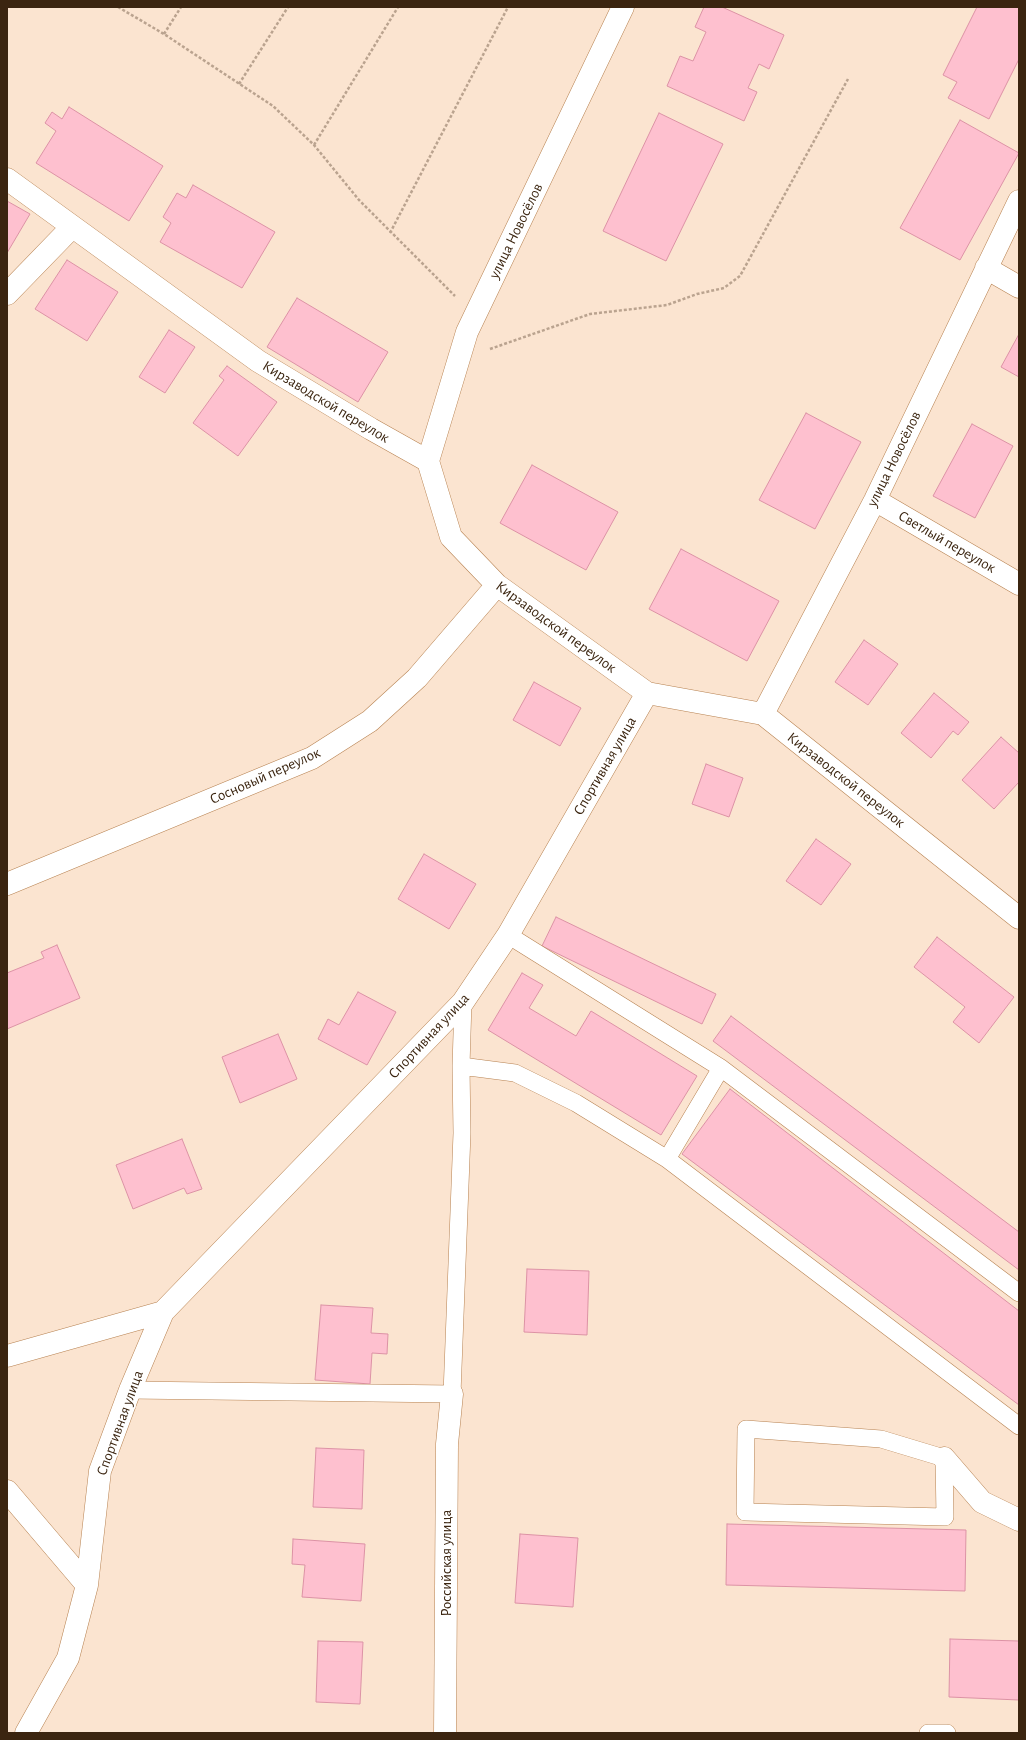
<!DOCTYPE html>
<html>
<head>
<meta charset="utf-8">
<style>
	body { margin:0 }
	#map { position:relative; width:1026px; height:1740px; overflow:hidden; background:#fbe4d0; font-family:"Alegreya Sans",sans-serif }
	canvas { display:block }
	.frame { position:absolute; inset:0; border:8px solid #3b2510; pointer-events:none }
</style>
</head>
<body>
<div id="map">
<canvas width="1026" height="1740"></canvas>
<div class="frame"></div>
</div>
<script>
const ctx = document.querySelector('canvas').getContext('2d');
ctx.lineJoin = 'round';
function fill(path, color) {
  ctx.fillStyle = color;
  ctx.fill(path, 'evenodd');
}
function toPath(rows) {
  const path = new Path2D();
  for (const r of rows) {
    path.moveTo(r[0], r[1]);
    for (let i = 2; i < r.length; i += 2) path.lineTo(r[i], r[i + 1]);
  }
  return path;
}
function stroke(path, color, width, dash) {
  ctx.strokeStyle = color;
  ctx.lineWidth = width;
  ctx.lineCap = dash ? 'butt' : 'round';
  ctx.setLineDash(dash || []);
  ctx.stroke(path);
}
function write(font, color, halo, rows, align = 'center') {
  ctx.font = font + ' "Alegreya Sans",sans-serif';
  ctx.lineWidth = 3.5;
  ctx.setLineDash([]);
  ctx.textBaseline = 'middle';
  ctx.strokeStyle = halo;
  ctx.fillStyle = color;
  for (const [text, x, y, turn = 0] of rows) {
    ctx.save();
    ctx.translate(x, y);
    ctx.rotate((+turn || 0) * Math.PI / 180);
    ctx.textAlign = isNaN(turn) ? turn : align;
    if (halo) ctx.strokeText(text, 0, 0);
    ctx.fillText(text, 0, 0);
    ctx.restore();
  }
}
const building = toPath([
	[704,7,722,7,784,35,769,69,759,64,748,88,757,92,744,121,667,86,680,56,693,61,706,32,695,27,704,7],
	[977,7,1019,7,1019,59,989,119,948,98,957,82,943,75,977,7],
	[69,107,163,166,129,221,36,163,56,131,45,123,52,112,62,119,69,107],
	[659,113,723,144,666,261,603,231,659,113],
	[960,120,1019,153,960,260,900,228,960,120],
	[193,185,275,232,242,288,160,242,171,223,163,217,177,193,186,198,193,185],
	[7,201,30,214,7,253,7,201],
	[67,260,118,292,87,341,35,309,67,260],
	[297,298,388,352,358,402,267,347,297,298],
	[169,330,195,347,165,393,139,377,169,330],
	[1019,334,1019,377,1001,367,1019,334],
	[227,366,277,402,238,456,193,423,224,380,219,376,227,366],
	[806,413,861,442,815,529,759,500,806,413],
	[972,424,1013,446,975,518,933,496,972,424],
	[532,465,618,512,586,570,500,523,532,465],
	[681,549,779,601,747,661,649,609,681,549],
	[864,640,898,664,868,705,835,682,864,640],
	[534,682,581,708,560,746,513,720,534,682],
	[934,693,969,722,958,735,953,731,931,758,901,733,934,693],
	[1001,737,1019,753,1019,782,994,809,962,780,1001,737],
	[706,764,743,778,729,817,692,804,706,764],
	[816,839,851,864,821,905,786,881,816,839],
	[424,854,476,884,449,929,398,899,424,854],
	[556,917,716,994,702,1024,542,946,556,917],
	[937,937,1014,997,979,1043,953,1022,965,1007,914,967,937,937],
	[57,945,80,998,7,1029,7,973,44,958,41,952,57,945],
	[522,973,543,985,529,1008,576,1036,591,1011,697,1076,661,1135,488,1030,522,973],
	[358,992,396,1012,367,1065,318,1039,328,1019,339,1025,358,992],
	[731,1016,1019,1232,1019,1270,713,1041,731,1016],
	[278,1034,297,1079,240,1103,222,1057,278,1034],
	[730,1089,1019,1311,1019,1405,682,1154,730,1089],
	[182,1139,202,1189,187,1194,184,1188,133,1209,116,1165,182,1139],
	[527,1269,589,1271,587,1335,524,1332,527,1269],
	[321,1305,373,1308,371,1333,388,1334,387,1354,372,1353,370,1384,315,1380,321,1305],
	[316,1448,364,1450,362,1509,313,1507,316,1448],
	[727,1524,966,1530,965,1591,726,1585,727,1524],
	[520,1534,578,1538,573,1607,515,1603,520,1534],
	[293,1539,365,1544,361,1601,302,1597,305,1565,292,1564,293,1539],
	[950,1639,1019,1641,1019,1700,949,1697,950,1639],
	[318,1641,363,1642,360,1704,316,1702,318,1641]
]);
fill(building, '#fec0cf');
stroke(building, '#dc92a5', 1);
const service = toPath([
	[508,935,721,1068,1019,1293],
	[461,1066,515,1073,576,1103,667,1159],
	[721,1068,667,1159,1019,1426],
	[130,1390,452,1394,462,1133,461,1066,463,1002],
	[746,1429,881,1439,944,1458,945,1517,745,1512,746,1429],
	[928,1733,947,1733]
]);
const minor = toPath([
	[7,179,258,361,371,429,428,461,451,537,497,585,647,693,763,714,1019,918],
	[986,268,1019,287],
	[7,294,72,227],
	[428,461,467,332,623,7],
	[875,500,1019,584],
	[763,714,875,500,1019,201],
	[7,884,312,758,370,721,417,678,497,585],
	[7,1356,163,1312],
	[944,1458,982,1502,1019,1520],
	[7,1491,87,1585],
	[26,1733,68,1658,87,1585,100,1471,130,1390,163,1312,463,1002,508,935,647,693],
	[445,1733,447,1444,452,1394]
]);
stroke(service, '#b78251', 18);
stroke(minor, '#b78251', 23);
stroke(toPath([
	[118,7,164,34,273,106,314,145,359,200,455,296],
	[164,34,181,7],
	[239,84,288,7],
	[314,145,398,7],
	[390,233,508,7],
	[490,349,590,314,667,305,697,294,724,288,740,276,848,79]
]), '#baa38f', 2.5, [3, 2]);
stroke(service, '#fff', 17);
stroke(minor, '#fff', 22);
write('15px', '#3b2510', '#fff', [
	["улица Новосёлов",516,231,-64],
	["Кирзаводской переулок",326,402,31],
	["улица Новосёлов",894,459,-64],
	["Светлый переулок",947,542,30],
	["Кирзаводской переулок",556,627,36],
	["Спортивная улица",605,766,-60],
	["Сосновый переулок",265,776,-24],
	["Кирзаводской переулок",846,780,38],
	["Спортивная улица",429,1036,-47],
	["Спортивная улица",120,1423,-70],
	["Российская улица",446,1563,-90]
]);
</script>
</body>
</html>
